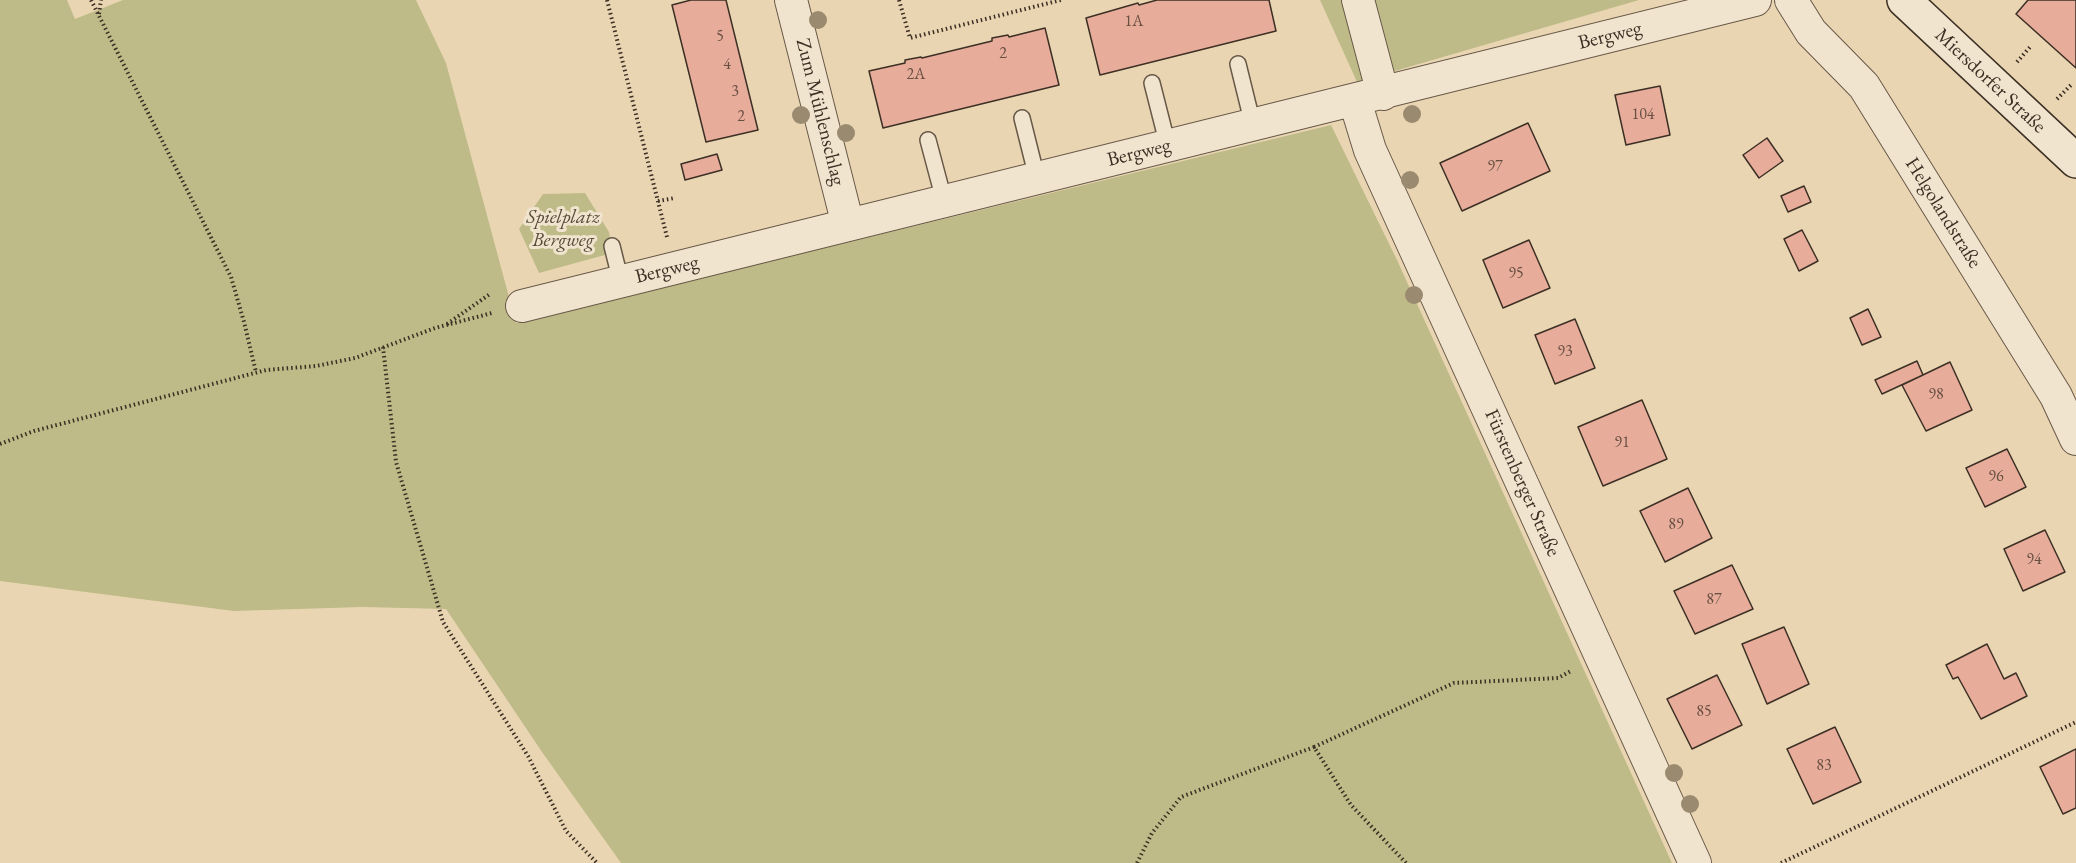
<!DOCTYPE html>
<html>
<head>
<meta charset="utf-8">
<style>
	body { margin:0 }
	canvas { display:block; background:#ead5b3 }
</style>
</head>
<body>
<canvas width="2076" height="863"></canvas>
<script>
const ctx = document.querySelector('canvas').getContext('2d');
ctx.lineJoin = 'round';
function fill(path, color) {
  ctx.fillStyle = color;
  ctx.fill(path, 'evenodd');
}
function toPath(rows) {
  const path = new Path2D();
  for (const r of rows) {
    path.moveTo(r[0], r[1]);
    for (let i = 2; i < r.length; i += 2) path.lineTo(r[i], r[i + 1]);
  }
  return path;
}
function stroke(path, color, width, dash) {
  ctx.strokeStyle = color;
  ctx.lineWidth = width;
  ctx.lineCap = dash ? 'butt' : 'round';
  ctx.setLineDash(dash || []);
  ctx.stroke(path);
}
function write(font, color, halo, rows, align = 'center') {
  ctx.font = font + ' "EB Garamond",serif';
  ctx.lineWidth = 6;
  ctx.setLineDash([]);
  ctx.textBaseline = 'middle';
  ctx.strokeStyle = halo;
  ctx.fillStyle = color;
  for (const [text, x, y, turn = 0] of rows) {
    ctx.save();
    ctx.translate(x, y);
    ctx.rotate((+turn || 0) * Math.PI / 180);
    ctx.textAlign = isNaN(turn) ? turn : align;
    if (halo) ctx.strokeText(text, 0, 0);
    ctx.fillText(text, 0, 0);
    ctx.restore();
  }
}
fill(toPath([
	[0,0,67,0,75,19,123,0,416,0,446,63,516,323,1331,125,1397,260,1672,863,621,863,542,752,446,609,362,607,234,611,0,581],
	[1320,0,1639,0,1357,82],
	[585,193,609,232,612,253,539,273,519,229,543,194]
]), '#bebb88');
const building = toPath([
	[691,0,726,0,758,130,706,142,672,5,691,0],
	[1157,0,1269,0,1276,31,1100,75,1086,18,1138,3,1139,5,1157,0],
	[2028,0,2076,0,2076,68,2016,14,2028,0],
	[1045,28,1059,85,883,128,869,71,905,63,905,60,921,57,922,58,992,41,992,38,1008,35,1009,37,1045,28],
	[1660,86,1670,135,1626,145,1615,95,1660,86],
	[1528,123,1550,171,1462,211,1440,163,1528,123],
	[1767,138,1783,161,1759,178,1743,155,1767,138],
	[717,154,722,170,685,180,681,164,717,154],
	[1804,186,1811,202,1788,212,1781,196,1804,186],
	[1802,230,1818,261,1799,271,1784,239,1802,230],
	[1529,240,1550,288,1503,308,1483,260,1529,240],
	[1868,309,1881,337,1862,345,1850,318,1868,309],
	[1575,319,1595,368,1555,384,1535,335,1575,319],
	[1917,361,1923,375,1882,394,1875,380,1917,361],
	[1950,362,1972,410,1926,431,1902,385,1950,362],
	[1642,400,1667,459,1603,486,1578,427,1642,400],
	[2007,449,2026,487,1985,507,1966,468,2007,449],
	[1688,488,1712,538,1665,562,1640,511,1688,488],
	[2045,530,2065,572,2023,591,2004,549,2045,530],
	[1732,565,1753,609,1695,634,1674,591,1732,565],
	[1784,627,1809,684,1767,704,1742,644,1784,627],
	[1987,644,2004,679,2016,673,2027,696,1981,719,1958,677,1953,679,1946,665,1987,644],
	[1717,675,1742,725,1692,749,1667,699,1717,675],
	[1835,727,1861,782,1813,804,1787,749,1835,727],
	[2076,749,2076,808,2063,814,2040,767,2076,749]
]);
fill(building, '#e7ac9a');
stroke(building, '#3c3025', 1.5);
const lane = toPath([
	[1238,64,1253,125],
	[1152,83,1168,146],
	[1022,118,1037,178],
	[928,140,944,200],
	[612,246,621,282]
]);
const street = toPath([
	[791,0,848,225],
	[1358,0,1383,94],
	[1791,0,1811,32,1864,86,2056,396,2076,439],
	[1355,101,1370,150,1695,863],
	[522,306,1755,0]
]);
const secondary = toPath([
	[1904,0,2076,161]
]);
stroke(lane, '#685948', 18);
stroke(street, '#685948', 34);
stroke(secondary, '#3c3025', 36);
stroke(toPath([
	[91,0,231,277,244,322,256,372],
	[607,0,667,237],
	[899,0,910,38,1061,0],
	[99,14,101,0],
	[2017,62,2030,47],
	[2057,99,2071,85],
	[658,201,675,198],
	[447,324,490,294],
	[383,347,396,462,443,622,528,756,566,831,597,863],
	[0,444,34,431,266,370,316,366,355,358,435,328,492,313],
	[1314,747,1454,683,1558,678,1571,671],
	[1137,863,1152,833,1181,797,1314,747,1351,805,1406,863],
	[1781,863,2076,722]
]), '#3c3025', 4, [1.5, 3]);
stroke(lane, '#f1e4ce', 15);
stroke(street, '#f1e4ce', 32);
stroke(secondary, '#f1e4ce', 33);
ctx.fillStyle = '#998a70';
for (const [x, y] of [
	[818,20],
	[1412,114],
	[801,115],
	[846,133],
	[1410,180],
	[1414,295],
	[1674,773],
	[1690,804]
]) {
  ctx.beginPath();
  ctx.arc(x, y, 9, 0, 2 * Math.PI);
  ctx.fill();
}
write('16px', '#674f42', null, [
	["1A",1134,22],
	["5",720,37],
	["2",1003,54],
	["4",727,65],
	["2A",916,75],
	["3",735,92],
	["104",1643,115],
	["2",741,117],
	["97",1495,167],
	["95",1516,274],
	["93",1565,352],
	["98",1936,395],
	["91",1622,443],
	["96",1996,477],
	["89",1676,525],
	["94",2034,560],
	["87",1714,600],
	["85",1704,712],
	["83",1824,766]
]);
write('20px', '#3c3025', '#f1e4ce', [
	["Bergweg",1610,36,-14],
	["Miersdorfer Straße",1990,81,43],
	["Zum Mühlenschlag",820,112,76],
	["Bergweg",1139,153,-14],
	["Helgolandstraße",1943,213,58],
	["Bergweg",667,270,-14],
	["Fürstenberger Straße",1522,483,66]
]);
write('italic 20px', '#564c39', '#f1e4ce', [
	["Spielplatz",563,218],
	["Bergweg",563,241]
]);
</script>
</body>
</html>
